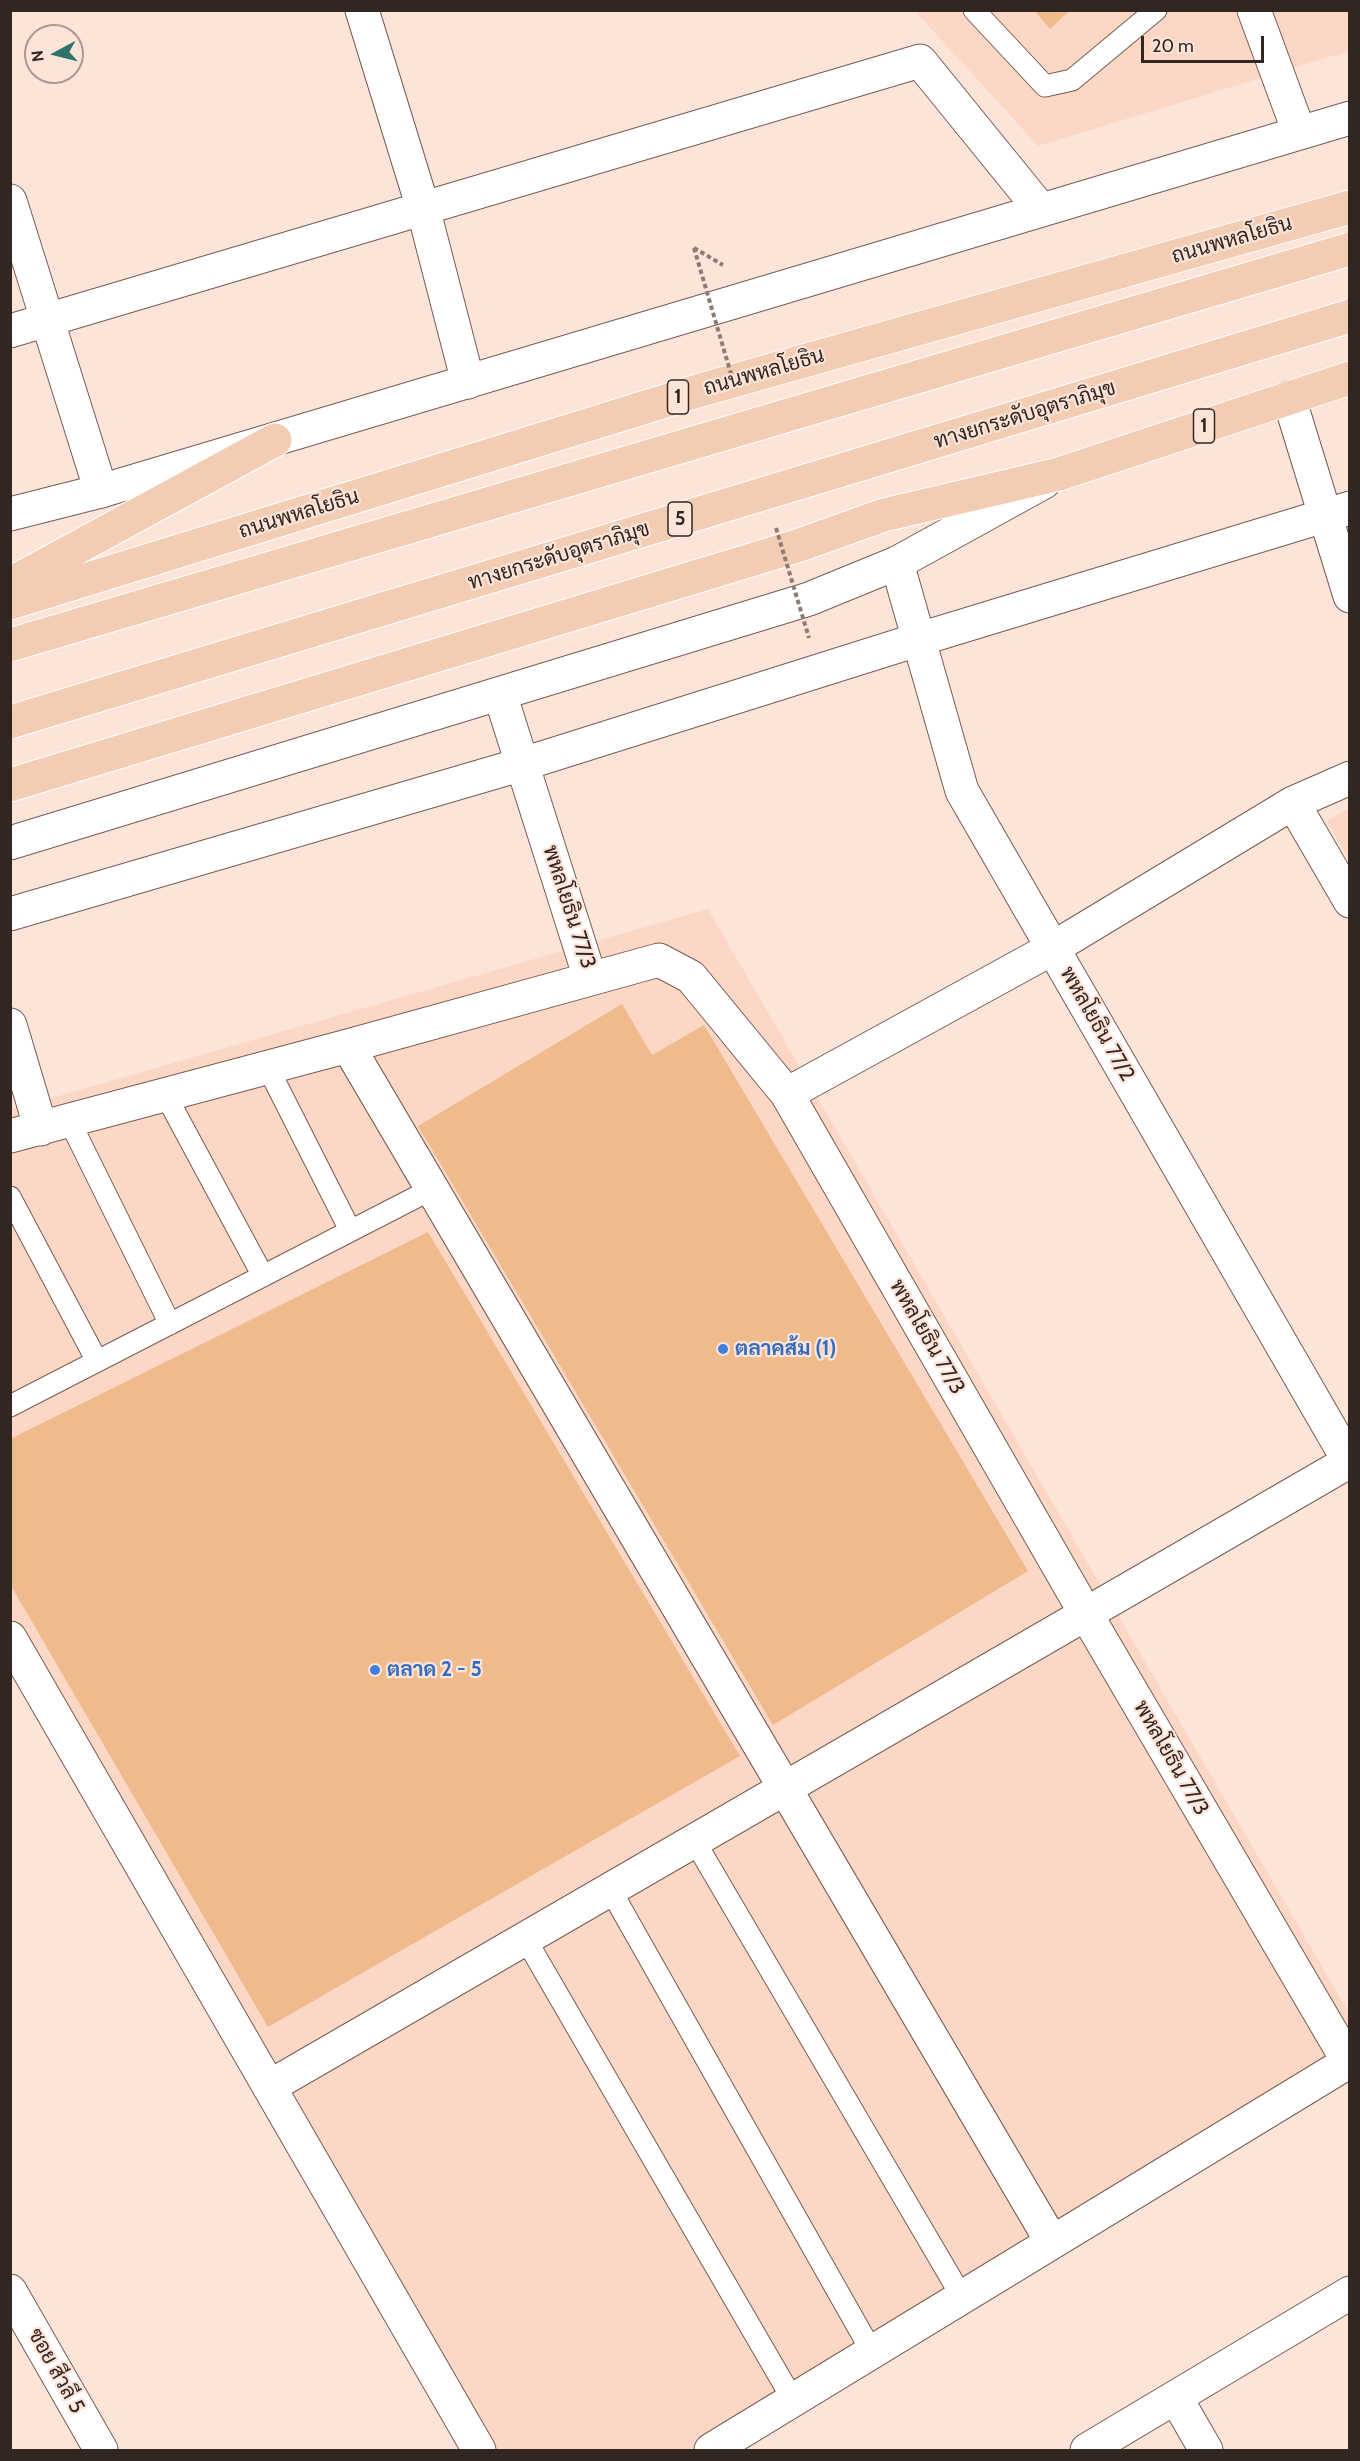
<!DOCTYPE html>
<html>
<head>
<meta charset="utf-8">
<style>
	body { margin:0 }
	#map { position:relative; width:1360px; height:2461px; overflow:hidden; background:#fde4d9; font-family:Cabin,sans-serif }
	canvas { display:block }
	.frame { position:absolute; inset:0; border:12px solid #312620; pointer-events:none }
	.north { position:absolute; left:24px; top:24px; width:60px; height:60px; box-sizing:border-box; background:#fde4d9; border:2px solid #ab988f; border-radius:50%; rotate:263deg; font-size:16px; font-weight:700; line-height:24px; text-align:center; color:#312620 }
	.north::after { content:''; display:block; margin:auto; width:21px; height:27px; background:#2d7369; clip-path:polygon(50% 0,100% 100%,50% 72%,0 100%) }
	.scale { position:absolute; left:1141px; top:36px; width:123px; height:27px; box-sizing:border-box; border:3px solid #312620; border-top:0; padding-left:8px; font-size:18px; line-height:21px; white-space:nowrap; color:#312620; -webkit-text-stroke:4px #fde4d9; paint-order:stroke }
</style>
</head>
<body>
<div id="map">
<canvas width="1360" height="2461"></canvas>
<div class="frame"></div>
<div class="north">N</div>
<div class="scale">20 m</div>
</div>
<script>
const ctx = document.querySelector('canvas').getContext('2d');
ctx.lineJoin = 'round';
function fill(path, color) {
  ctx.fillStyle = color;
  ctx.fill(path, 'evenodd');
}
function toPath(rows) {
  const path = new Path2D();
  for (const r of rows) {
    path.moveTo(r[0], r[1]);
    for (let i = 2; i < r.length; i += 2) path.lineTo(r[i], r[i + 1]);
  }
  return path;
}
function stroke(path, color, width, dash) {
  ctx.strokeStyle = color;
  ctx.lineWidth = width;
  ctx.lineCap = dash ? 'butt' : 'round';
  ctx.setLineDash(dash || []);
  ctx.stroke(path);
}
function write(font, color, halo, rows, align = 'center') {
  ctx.font = font + ' Cabin,Sarabun,sans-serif';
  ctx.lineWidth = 4.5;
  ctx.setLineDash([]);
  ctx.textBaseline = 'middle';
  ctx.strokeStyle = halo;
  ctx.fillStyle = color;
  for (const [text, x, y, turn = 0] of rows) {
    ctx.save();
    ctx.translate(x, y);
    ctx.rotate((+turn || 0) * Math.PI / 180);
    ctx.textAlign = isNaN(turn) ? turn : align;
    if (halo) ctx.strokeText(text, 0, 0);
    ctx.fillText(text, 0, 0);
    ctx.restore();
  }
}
fill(toPath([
	[915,11,1349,11,1349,51,1038,146],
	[1349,808,1349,860,1327,821],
	[708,909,1349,2013,1349,2048,691,2450,462,2450,11,1663,10,1110]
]), '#fdd7c6');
fill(toPath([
	[1034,10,1070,10,1050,29],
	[622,1004,652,1055,704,1025,1028,1571,773,1725,418,1126],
	[428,1232,740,1756,268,2027,10,1584,10,1439]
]), '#efbb8c');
const lane = toPath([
	[974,10,1045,86,1072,80,1156,10],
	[268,1068,350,1230],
	[165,1094,263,1276],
	[69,1120,170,1324],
	[10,1197,97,1361],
	[10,1406,432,1189],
	[694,1840,962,2297],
	[610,1889,872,2352],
	[525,1938,793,2400]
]);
const street = toPath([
	[362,10,423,208,468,382],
	[1254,10,1299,132],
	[10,201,101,491],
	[10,331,920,61,1041,210],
	[1289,398,1350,596],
	[897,563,962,791,1350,1463],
	[500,694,590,978],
	[1293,803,1350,901],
	[10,914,523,764,920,639,1350,508],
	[10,1025,41,1129],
	[348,1046,1052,2242],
	[787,1094,1053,948,1293,803,1350,778],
	[10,1136,348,1046,659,960,691,977,787,1094,1086,1614,1348,2061],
	[10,1638,479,2450],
	[269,2087,1350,1461],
	[10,2291,101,2450],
	[1176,2398,1206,2450],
	[711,2450,1350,2061],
	[1087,2450,1350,2293]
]);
const secondary = toPath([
	[10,514,101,491,1350,118],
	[10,843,809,599,897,563,1044,482]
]);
const highway = toPath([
	[10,584,275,440],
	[10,603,701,390,1350,207],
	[10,785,797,546,884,515,1059,474,1350,378]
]);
stroke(lane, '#765c51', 23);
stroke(street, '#765c51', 35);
stroke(secondary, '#765c51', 35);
stroke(highway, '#fff', 35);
stroke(toPath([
	[694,248,723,265]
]), '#8e7c74', 4, [4.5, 3]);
stroke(lane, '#fff', 21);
stroke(street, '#fff', 33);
stroke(secondary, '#fff', 33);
stroke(highway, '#f3cdb3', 33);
const highwayBridge = toPath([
	[10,645,1350,249],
	[10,722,1350,316]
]);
stroke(highwayBridge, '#fff', 35, []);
stroke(toPath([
	[694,248,736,391],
	[776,528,809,638]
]), '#8e7c74', 4, [4.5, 3]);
stroke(highwayBridge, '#f3cdb3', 33);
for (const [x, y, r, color] of [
	[723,1349,6,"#3f7fe0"],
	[375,1670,6,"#3f7fe0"]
]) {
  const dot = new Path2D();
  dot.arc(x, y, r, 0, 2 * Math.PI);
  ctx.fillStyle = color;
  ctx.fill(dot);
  stroke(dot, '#fde4d9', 2);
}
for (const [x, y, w] of [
	[678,397,21],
	[1204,426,21],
	[680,519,24]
]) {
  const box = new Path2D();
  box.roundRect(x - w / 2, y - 17, w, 34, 4.5);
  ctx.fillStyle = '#fde4d9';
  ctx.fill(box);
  stroke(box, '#312620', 1.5);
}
write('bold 20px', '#312620', null, [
	["1",678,397],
	["1",1204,426],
	["5",680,519]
]);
write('21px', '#312620', '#fde4d9', [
	["ถนนพหลโยธิน",1232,240,-16],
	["ถนนพหลโยธิน",764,372,-16],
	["ทางยกระดับอุตราภิมุข",1025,415,-17],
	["ถนนพหลโยธิน",299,514,-17],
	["ทางยกระดับอุตราภิมุข",559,556,-17],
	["พหลโยธิน 77/3",569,907,72],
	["พหลโยธิน 77/2",1097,1024,60],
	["พหลโยธิน 77/3",927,1337,60],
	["พหลโยธิน 77/3",1171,1758,60],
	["ซอย สีวลี 5",56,2371,61]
]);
write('bold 21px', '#366cbe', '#fde4d9', [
	["ตลาคส้ม (1)",735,1349],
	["ตลาด 2 - 5",387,1670]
], 'left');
</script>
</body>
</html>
